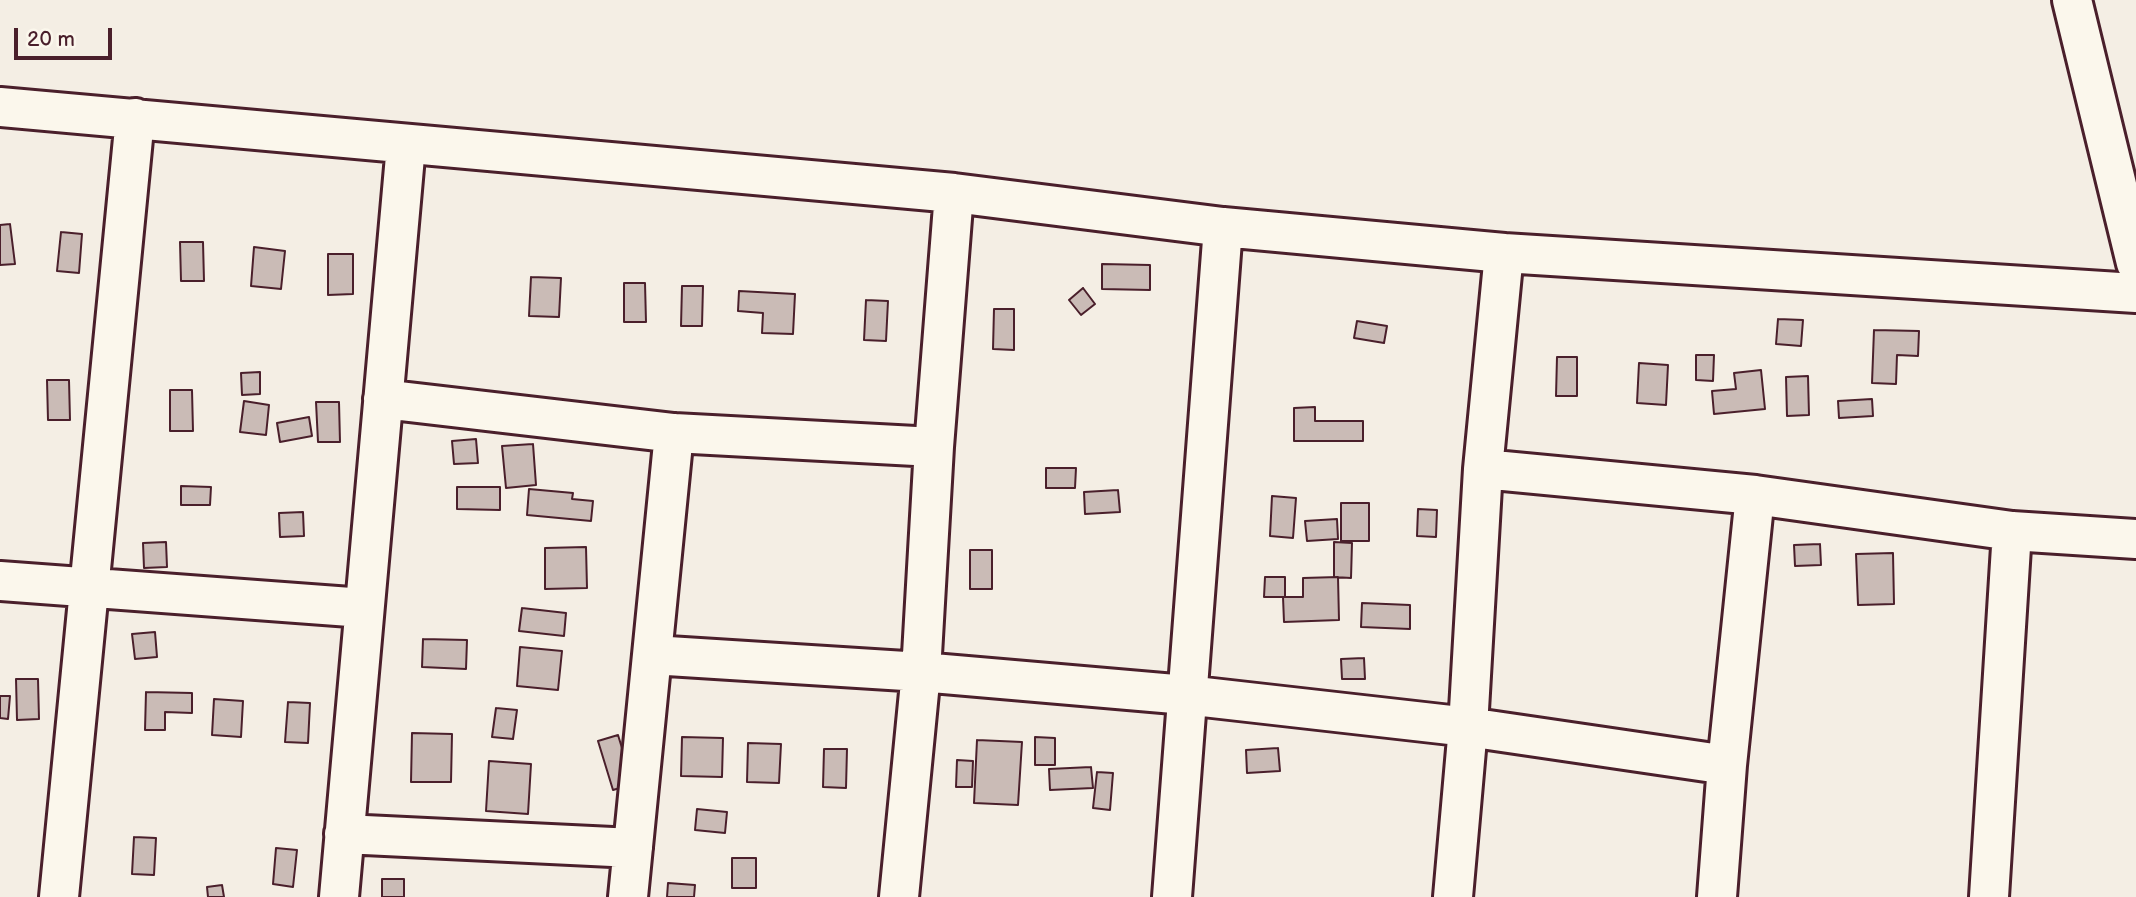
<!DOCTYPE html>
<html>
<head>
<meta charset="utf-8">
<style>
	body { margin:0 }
	#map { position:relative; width:2136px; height:897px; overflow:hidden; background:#f4eee4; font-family:"Balsamiq Sans",sans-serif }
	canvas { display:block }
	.scale { position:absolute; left:14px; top:28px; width:98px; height:32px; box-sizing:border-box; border:4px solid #4a1f2b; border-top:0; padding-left:9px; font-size:21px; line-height:24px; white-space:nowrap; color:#4a1f2b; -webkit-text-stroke:5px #fbf7ec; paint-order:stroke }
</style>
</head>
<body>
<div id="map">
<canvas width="2136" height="897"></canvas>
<div class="scale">20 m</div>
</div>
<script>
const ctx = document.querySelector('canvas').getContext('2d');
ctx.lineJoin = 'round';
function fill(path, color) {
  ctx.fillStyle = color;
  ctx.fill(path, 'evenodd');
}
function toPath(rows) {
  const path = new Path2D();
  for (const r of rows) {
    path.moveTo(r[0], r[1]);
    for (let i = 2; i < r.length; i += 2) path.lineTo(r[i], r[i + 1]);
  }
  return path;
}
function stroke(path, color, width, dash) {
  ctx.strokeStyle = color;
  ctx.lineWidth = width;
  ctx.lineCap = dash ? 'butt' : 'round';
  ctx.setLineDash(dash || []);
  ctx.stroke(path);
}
const building = toPath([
	[10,224,15,264,0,265,0,225,10,224],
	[61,232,82,234,79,273,57,271,61,232],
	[180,242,203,242,204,281,181,281,180,242],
	[254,247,285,251,281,289,251,286,254,247],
	[328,254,353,254,353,294,328,295,328,254],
	[1102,264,1150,265,1150,290,1102,289,1102,264],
	[531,277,561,278,559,317,529,316,531,277],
	[624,283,645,283,646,322,624,322,624,283],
	[682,286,703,286,702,326,681,326,682,286],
	[1083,288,1095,304,1081,315,1069,300,1083,288],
	[739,291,795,294,793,334,762,333,763,313,738,311,739,291],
	[866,300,888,301,886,341,864,340,866,300],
	[994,309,1014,309,1014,350,993,349,994,309],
	[1778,319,1803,320,1801,346,1776,344,1778,319],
	[1357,321,1387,326,1384,343,1354,338,1357,321],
	[1874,330,1919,331,1918,356,1897,355,1896,384,1872,383,1874,330],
	[1696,355,1714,355,1713,381,1696,380,1696,355],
	[1557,357,1577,357,1577,396,1556,396,1557,357],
	[1639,363,1668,365,1666,405,1637,403,1639,363],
	[1761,370,1765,409,1714,414,1712,391,1736,389,1734,373,1761,370],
	[260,372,260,394,242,395,241,373,260,372],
	[1808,376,1809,415,1787,416,1786,377,1808,376],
	[47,380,69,380,70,420,48,420,47,380],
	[170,390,192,390,193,431,170,431,170,390],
	[1872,399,1873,416,1839,418,1838,401,1872,399],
	[244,401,269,405,266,435,240,432,244,401],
	[316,402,339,402,340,442,318,442,316,402],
	[1315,407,1315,421,1363,421,1363,441,1294,441,1294,408,1315,407],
	[309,417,312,436,280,442,277,423,309,417],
	[476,439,478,463,454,464,452,441,476,439],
	[533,444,536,485,506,488,502,446,533,444],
	[1046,468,1076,468,1075,488,1046,488,1046,468],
	[181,486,211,487,210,505,181,505,181,486],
	[457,487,500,487,500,510,457,509,457,487],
	[529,489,573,493,572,499,593,501,591,521,527,515,529,489],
	[1118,490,1120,512,1085,514,1084,492,1118,490],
	[1272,496,1296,498,1293,538,1270,536,1272,496],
	[1341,503,1369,503,1369,541,1341,541,1341,503],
	[1418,509,1437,510,1436,537,1417,536,1418,509],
	[303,512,304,536,280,537,279,513,303,512],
	[1337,519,1338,539,1307,541,1305,521,1337,519],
	[166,542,167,567,144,568,143,543,166,542],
	[1334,542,1352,543,1351,578,1334,577,1334,542],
	[1820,544,1821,565,1795,566,1794,545,1820,544],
	[586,547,587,588,545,589,545,548,586,547],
	[970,550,992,550,992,589,970,589,970,550],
	[1893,553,1894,604,1858,605,1856,554,1893,553],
	[1265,577,1285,577,1285,597,1264,597,1265,577],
	[1338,577,1339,620,1284,622,1283,597,1303,597,1303,578,1338,577],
	[1362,603,1410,605,1410,629,1361,627,1362,603],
	[522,608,566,613,564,636,519,631,522,608],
	[155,632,157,657,135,659,132,634,155,632],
	[423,639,467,640,466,669,422,667,423,639],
	[520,647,562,651,558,690,517,686,520,647],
	[1364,658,1365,679,1342,679,1341,659,1364,658],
	[16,679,38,679,39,719,17,720,16,679],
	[146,692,192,693,192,713,165,712,165,730,145,730,146,692],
	[0,696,10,696,8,719,0,718,0,696],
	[214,699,243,701,241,737,212,735,214,699],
	[288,702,310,703,308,743,285,742,288,702],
	[496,708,517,710,513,739,492,737,496,708],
	[412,733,452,734,451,782,411,782,412,733],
	[618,735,633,784,613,790,598,741,618,735],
	[682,737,723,738,722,777,681,776,682,737],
	[1035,737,1055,738,1055,765,1035,765,1035,737],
	[977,740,1022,742,1018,805,974,803,977,740],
	[748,743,781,744,779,783,747,782,748,743],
	[1278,748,1280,771,1247,773,1246,750,1278,748],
	[824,749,847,749,846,788,823,787,824,749],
	[957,760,973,761,972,787,956,787,957,760],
	[489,761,531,764,528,814,486,811,489,761],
	[1091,767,1093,788,1050,790,1049,769,1091,767],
	[1097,772,1113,773,1110,810,1093,808,1097,772],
	[697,809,727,812,725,833,695,830,697,809],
	[134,837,156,838,154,875,132,874,134,837],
	[276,848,297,850,293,887,273,884,276,848],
	[732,858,756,858,756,888,732,888,732,858],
	[382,879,404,879,404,897,382,897,382,879],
	[668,883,695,885,694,897,667,897,668,883],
	[222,885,224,897,208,897,207,887,222,885]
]);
fill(building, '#cabbb6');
stroke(building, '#4a1f2b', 2);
const minor = toPath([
	[0,107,954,193,1223,227,1504,253,2136,293],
	[383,399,674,433,934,447],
	[1483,469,1755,495,2012,531,2136,539],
	[0,581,364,608],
	[652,655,921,672,1186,695,1468,727,1727,765],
	[344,834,633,848],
	[59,897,135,118],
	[339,897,406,145],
	[628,897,674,433],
	[899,897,921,672,934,447,954,193],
	[1172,897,1223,227],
	[1453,897,1468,727,1483,469,1504,253],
	[1717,897,1727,765,1755,495],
	[1989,897,2012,531]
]);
const tertiary = toPath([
	[2072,0,2136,263]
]);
stroke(minor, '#4a1f2b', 44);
stroke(tertiary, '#4a1f2b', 44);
stroke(minor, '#fbf7ec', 38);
stroke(tertiary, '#fbf7ec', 38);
</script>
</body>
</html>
